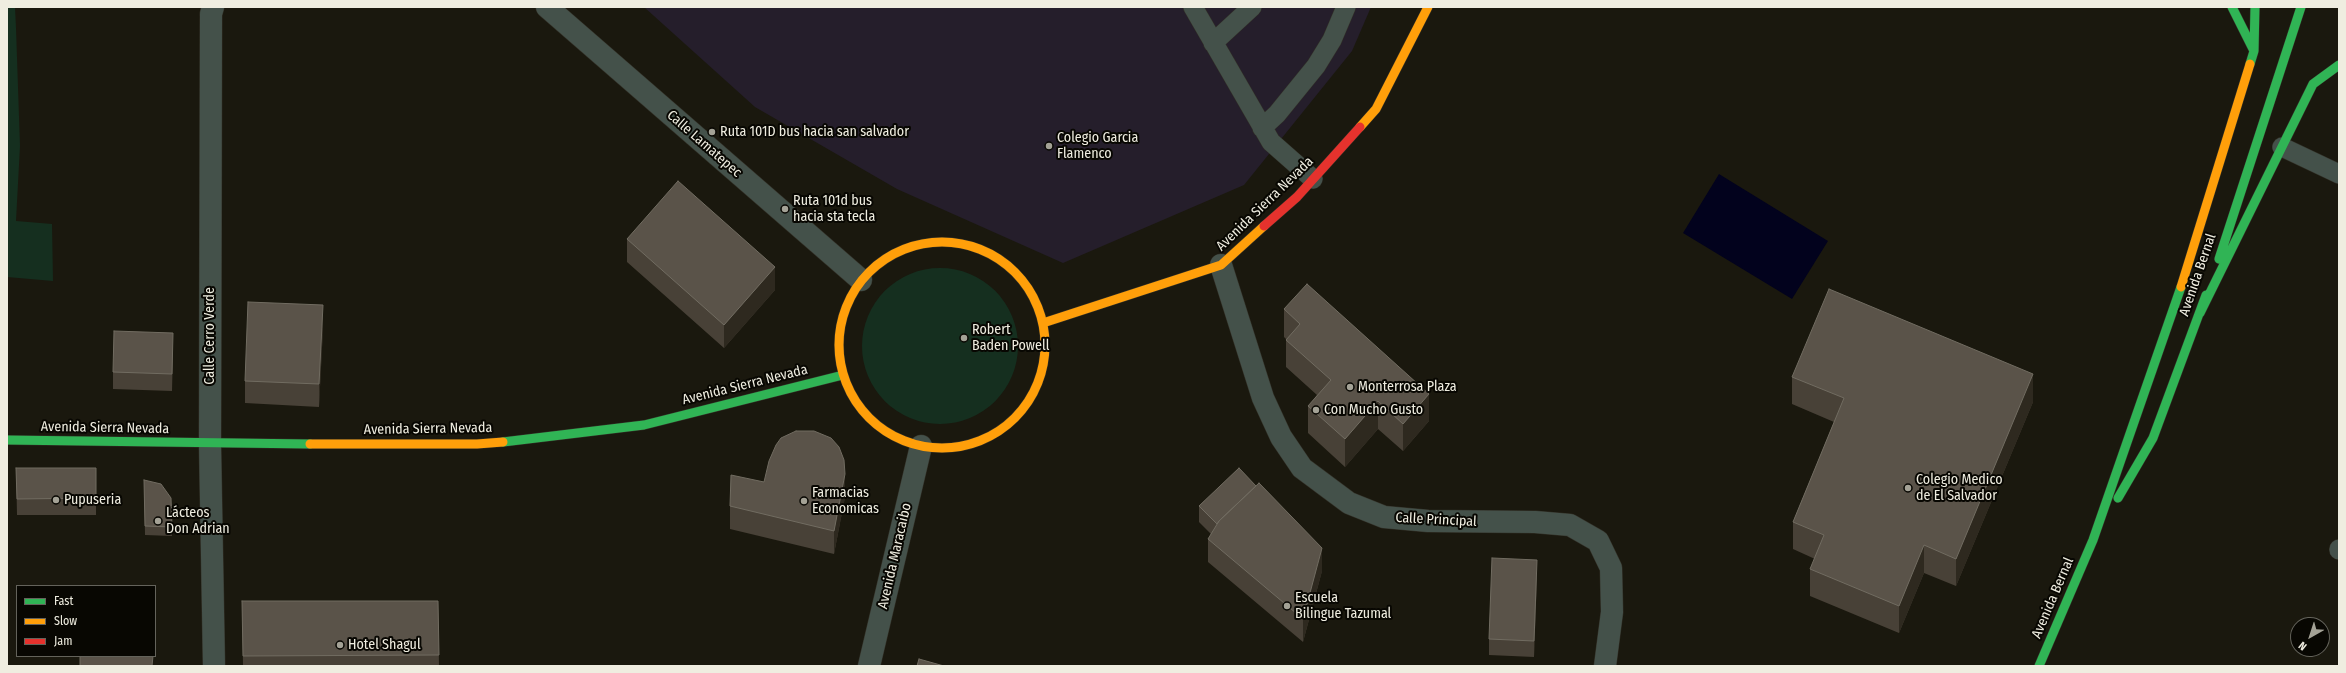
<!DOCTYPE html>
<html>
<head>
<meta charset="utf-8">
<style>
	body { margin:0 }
	#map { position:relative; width:2346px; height:673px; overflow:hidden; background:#1a180e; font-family:"Fira Sans Condensed",sans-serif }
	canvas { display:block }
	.frame { position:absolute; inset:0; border:8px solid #efede0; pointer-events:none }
	.legend { position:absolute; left:16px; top:585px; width:140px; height:72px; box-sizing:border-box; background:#080702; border:1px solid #64635b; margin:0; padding:5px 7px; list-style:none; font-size:12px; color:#efede0 }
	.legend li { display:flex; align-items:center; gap:8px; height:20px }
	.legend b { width:20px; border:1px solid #64635b }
	.north { position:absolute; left:2290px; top:617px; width:40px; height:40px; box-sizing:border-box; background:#080702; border:1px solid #64635b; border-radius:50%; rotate:219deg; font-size:11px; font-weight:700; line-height:16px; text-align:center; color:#efede0 }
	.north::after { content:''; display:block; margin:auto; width:14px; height:18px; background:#a4a296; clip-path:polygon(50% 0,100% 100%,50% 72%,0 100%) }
</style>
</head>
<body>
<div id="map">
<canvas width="2346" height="673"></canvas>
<div class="frame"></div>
<ul class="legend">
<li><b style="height:5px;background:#30b455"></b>Fast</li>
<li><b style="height:5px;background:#ff9f0a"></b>Slow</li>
<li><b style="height:5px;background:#e5322d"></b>Jam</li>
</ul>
<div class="north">N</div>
</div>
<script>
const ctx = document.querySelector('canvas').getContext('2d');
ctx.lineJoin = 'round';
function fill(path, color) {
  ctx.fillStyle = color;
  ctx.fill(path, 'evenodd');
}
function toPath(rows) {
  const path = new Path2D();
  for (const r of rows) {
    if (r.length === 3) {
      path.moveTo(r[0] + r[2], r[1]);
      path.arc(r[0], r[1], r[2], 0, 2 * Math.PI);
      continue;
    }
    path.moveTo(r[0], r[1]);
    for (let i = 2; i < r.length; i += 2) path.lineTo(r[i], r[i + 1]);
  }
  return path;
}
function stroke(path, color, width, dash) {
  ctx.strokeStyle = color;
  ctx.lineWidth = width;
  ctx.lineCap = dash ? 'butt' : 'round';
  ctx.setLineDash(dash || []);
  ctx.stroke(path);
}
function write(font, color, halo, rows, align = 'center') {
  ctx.font = font + ' "Fira Sans Condensed",sans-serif';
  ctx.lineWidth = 4;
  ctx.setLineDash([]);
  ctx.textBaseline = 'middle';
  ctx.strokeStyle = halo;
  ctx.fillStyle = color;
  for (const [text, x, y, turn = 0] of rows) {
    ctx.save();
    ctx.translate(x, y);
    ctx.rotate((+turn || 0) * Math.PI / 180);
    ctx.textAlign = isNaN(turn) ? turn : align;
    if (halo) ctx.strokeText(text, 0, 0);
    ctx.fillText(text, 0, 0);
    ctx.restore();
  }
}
fill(toPath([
	[644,7,1371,7,1352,51,1244,185,1063,263,897,189,755,107]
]), '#251e2b');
fill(toPath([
	[7,7,15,7,16,28,20,146,16,221,52,224,53,281,7,277],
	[940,346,78]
]), '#152f1f');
fill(toPath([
	[1719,174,1828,241,1792,299,1683,233]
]), '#02021d');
const lane = toPath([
	[1193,7,1271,142,1313,179],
	[1213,43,1252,7],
	[1262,128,1277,114,1316,66,1332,40,1346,7],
	[2282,147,2339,174],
	[2339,550,2339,549]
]);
const street = toPath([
	[213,7,211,14,210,444,214,666],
	[547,7,861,280],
	[1221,265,1263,398,1281,437,1302,468,1349,503,1384,517,1428,521,1535,522,1570,525,1598,541,1611,568,1612,612,1605,666],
	[869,666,921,446]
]);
const fast = toPath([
	[2232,7,2254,51],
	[2250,64,2254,51,2255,7],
	[2219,259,2301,7],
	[2200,313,2313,84,2339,65],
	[7,440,310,444],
	[503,442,644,425,843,375],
	[2118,498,2153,438,2206,295],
	[2039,666,2093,540,2181,287]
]);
const slow = toPath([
	[1360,127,1376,109,1428,7],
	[942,345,103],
	[2181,287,2250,64],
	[1043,323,1221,265,1264,226],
	[310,444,477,444,503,442]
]);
const jam = toPath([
	[1264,226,1297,197,1360,127]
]);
stroke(lane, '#333128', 20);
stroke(street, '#333128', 23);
stroke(fast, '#333128', 10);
stroke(slow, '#333128', 10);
stroke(jam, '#333128', 10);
stroke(lane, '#44514a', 19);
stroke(street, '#44514a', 22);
stroke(fast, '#30b455', 9);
stroke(slow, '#ff9f0a', 9);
stroke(jam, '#e5322d', 9);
fill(toPath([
	[627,239,775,290,724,348,627,262],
	[1284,309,1429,421,1403,451,1378,429,1345,467,1308,433,1308,406,1317,395,1286,367,1286,339,1284,337],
	[323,328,319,407,245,403,245,381],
	[173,350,172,391,113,389,113,372],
	[1792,377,2033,402,1956,586,1924,573,1899,633,1810,596,1810,569,1815,559,1793,549,1793,522,1834,422,1792,404],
	[16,468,96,468,96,515,17,515],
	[144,480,171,498,172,536,145,535],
	[764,482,845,497,834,554,730,529,730,506],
	[1199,506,1322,571,1303,642,1208,562,1208,539,1211,534,1199,522],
	[1537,577,1534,657,1489,655,1489,639],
	[242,601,438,601,439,666,243,666]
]), '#484137');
fill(toPath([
	[775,267,775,290,724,348,724,325],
	[323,305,323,328,319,407,319,384],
	[2033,374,2033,402,1956,586,1956,559],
	[1429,394,1429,421,1403,451,1403,424],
	[1378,401,1378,429,1345,467,1345,439],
	[845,474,845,497,834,554,834,531],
	[1924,545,1924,573,1899,633,1899,606],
	[1322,548,1322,571,1303,642,1303,619],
	[1537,560,1537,577,1534,657,1534,641]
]), '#2e291f');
const building = toPath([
	[678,181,775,267,724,325,627,239,678,181],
	[1307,284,1429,394,1403,424,1378,401,1345,439,1308,406,1331,380,1286,340,1300,324,1284,309,1307,284],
	[1829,289,2033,374,1956,559,1924,545,1899,606,1810,569,1824,535,1793,522,1844,398,1792,377,1829,289],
	[248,302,323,305,319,384,245,381,248,302],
	[114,331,173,333,172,374,113,372,114,331],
	[796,431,814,431,831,438,839,447,844,460,845,474,834,531,730,506,731,475,764,482,769,461,776,445,781,438,796,431],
	[16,468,96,468,96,498,17,499,16,468],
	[1239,468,1256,486,1219,521,1217,524,1199,506,1239,468],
	[144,480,161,484,171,498,172,527,145,526,144,480],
	[1259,483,1322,548,1303,619,1208,539,1219,521,1259,483],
	[1492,558,1537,560,1534,641,1489,639,1492,558],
	[242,601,438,601,439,655,243,656,242,601],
	[80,656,153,656,152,666,80,666,80,656],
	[919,659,944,666,917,666,919,659]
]);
fill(building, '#5a5349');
stroke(building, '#716c61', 1);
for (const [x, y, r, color] of [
	[712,132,4,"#a4a296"],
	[1049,146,4,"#a4a296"],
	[785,209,4,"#a4a296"],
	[964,338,4,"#a4a296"],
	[1350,387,4,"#a4a296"],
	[1316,410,4,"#a4a296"],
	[1908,488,4,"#a4a296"],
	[56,500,4,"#a4a296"],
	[804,501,4,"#a4a296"],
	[158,521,4,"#a4a296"],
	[1287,606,4,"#a4a296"],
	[340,645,4,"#a4a296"]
]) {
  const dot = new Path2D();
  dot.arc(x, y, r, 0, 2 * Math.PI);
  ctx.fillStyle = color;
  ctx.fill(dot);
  stroke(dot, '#080702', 1.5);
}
write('14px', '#efede0', '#080702', [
	["Ruta 101D bus hacia san salvador",720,132],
	["Colegio Garcia",1057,138],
	["Flamenco",1057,154],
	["Ruta 101d bus",793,201],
	["hacia sta tecla",793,217],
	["Robert",972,330],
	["Baden Powell",972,346],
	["Monterrosa Plaza",1358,387],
	["Con Mucho Gusto",1324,410],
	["Colegio Medico",1916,480],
	["de El Salvador",1916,496],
	["Farmacias",812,493],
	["Economicas",812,509],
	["Pupuseria",64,500],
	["Lácteos",166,513],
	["Don Adrian",166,529],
	["Escuela",1295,598],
	["Bilingue Tazumal",1295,614],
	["Hotel Shagul",348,645]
], 'left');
write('14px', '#efede0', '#080702', [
	["Calle Lamatepec",704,144,41],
	["Avenida Sierra Nevada",1265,204,-44],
	["Avenida Bernal",2198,275,-71],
	["Calle Cerro Verde",210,336,-90],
	["Avenida Sierra Nevada",745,385,-14],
	["Avenida Sierra Nevada",105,428,1],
	["Avenida Sierra Nevada",428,429,-1],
	["Calle Principal",1436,520,3],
	["Avenida Maracaibo",895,556,-77],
	["Avenida Bernal",2053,598,-67]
]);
</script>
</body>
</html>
